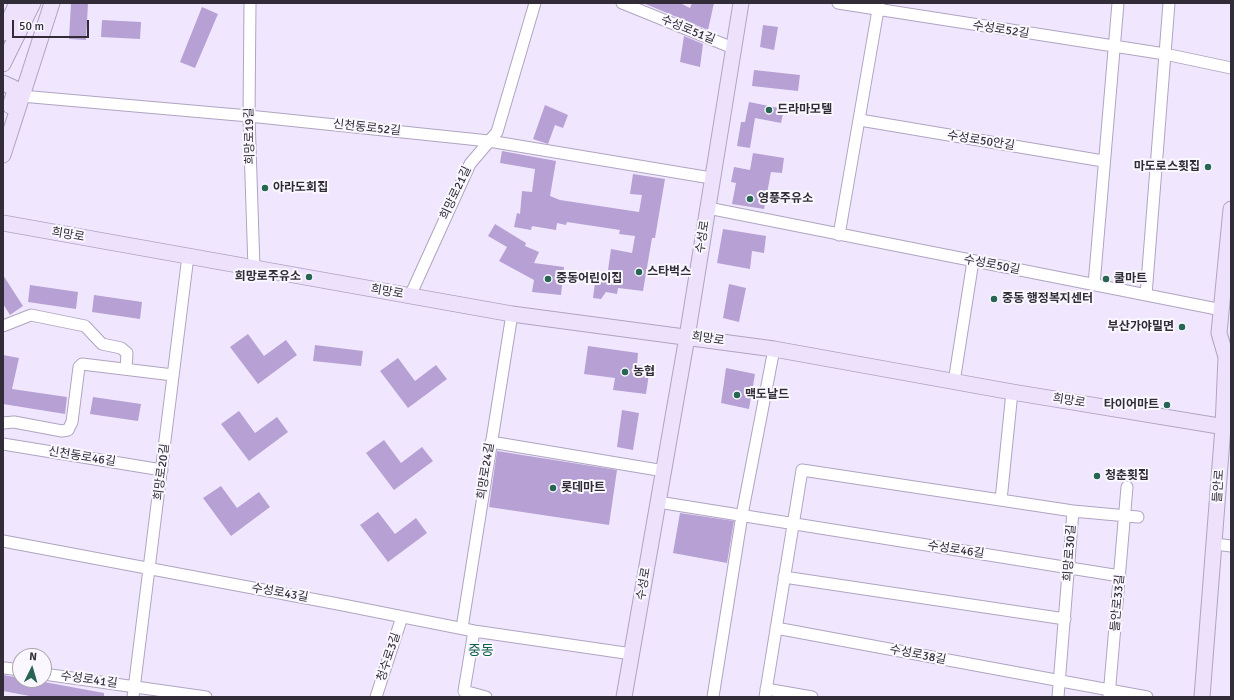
<!DOCTYPE html>
<html>
<head>
<meta charset="utf-8">
<style>
	body { margin:0 }
	#map { position:relative; width:1234px; height:700px; overflow:hidden; background:#f0e7ff; font-family:Signika,sans-serif }
	canvas { display:block }
	.frame { position:absolute; inset:0; border:4px solid #312c37; pointer-events:none }
	.north { position:absolute; left:12px; top:648px; width:40px; height:40px; box-sizing:border-box; background:#faf8fe; border:1px solid #aaa6ae; border-radius:50%; rotate:5deg; font-size:11px; font-weight:700; line-height:16px; text-align:center; color:#312c37 }
	.north::after { content:''; display:block; margin:auto; width:14px; height:18px; background:#266552; clip-path:polygon(50% 0,100% 100%,50% 72%,0 100%) }
	.scale { position:absolute; left:12px; top:20px; width:77px; height:18px; box-sizing:border-box; border:2px solid #312c37; border-top:0; padding-left:5px; font-size:12px; line-height:14px; white-space:nowrap; color:#312c37; -webkit-text-stroke:3px #faf8fe; paint-order:stroke }
</style>
</head>
<body>
<div id="map">
<canvas width="1234" height="700"></canvas>
<div class="frame"></div>
<div class="north">N</div>
<div class="scale">50 m</div>
</div>
<script>
const ctx = document.querySelector('canvas').getContext('2d');
ctx.lineJoin = 'round';
function fill(path, color) {
  ctx.fillStyle = color;
  ctx.fill(path, 'evenodd');
}
function toPath(rows) {
  const path = new Path2D();
  for (const r of rows) {
    path.moveTo(r[0], r[1]);
    for (let i = 2; i < r.length; i += 2) path.lineTo(r[i], r[i + 1]);
  }
  return path;
}
function stroke(path, color, width, dash) {
  ctx.strokeStyle = color;
  ctx.lineWidth = width;
  ctx.lineCap = dash ? 'butt' : 'round';
  ctx.setLineDash(dash || []);
  ctx.stroke(path);
}
function write(font, color, halo, rows, align = 'center') {
  ctx.font = font + ' Signika,"Noto Sans KR",sans-serif';
  ctx.lineWidth = 4;
  ctx.setLineDash([]);
  ctx.textBaseline = 'middle';
  ctx.strokeStyle = halo;
  ctx.fillStyle = color;
  for (const [text, x, y, turn = 0] of rows) {
    ctx.save();
    ctx.translate(x, y);
    ctx.rotate((+turn || 0) * Math.PI / 180);
    ctx.textAlign = isNaN(turn) ? turn : align;
    if (halo) ctx.strokeText(text, 0, 0);
    ctx.fillText(text, 0, 0);
    ctx.restore();
  }
}
fill(toPath([
	[71,3,88,3,86,40,69,39],
	[643,3,680,3,690,8,692,3,714,3,708,30],
	[202,7,218,14,195,68,180,62],
	[102,20,141,22,140,39,101,37],
	[763,25,778,27,774,50,760,47],
	[684,36,703,44,700,67,680,62],
	[754,70,800,75,798,91,752,86],
	[749,102,784,109,781,123,755,118,750,148,737,146,741,122,745,122],
	[545,105,568,115,563,128,555,125,548,144,533,139],
	[502,151,556,161,550,196,560,200,639,212,642,195,630,194,633,174,665,179,655,238,652,238,643,291,618,288,617,294,606,292,601,299,593,298,596,275,607,277,611,249,632,253,635,236,619,234,620,230,567,222,566,225,557,223,556,230,532,226,531,230,514,227,517,213,520,214,522,191,532,192,535,169,500,163],
	[753,153,784,158,782,173,771,172,764,209,732,204,736,183,731,182,734,167,750,170],
	[495,224,526,243,525,246,539,252,534,263,564,267,561,295,532,292,534,280,499,261,507,247,488,236],
	[723,229,766,236,764,253,752,251,750,269,717,263],
	[3,275,23,306,10,315,3,304],
	[729,284,746,288,739,322,723,318],
	[30,285,78,292,76,309,28,302],
	[94,295,142,302,140,319,92,312],
	[248,334,264,356,286,340,297,355,258,384,230,347],
	[315,345,363,351,361,366,313,361],
	[588,346,638,353,637,365,650,367,646,394,613,390,615,378,584,374],
	[3,355,19,358,12,389,67,397,65,414,3,404],
	[398,358,415,381,436,365,447,379,408,408,380,371],
	[726,368,755,374,749,409,721,403],
	[93,397,141,404,138,421,90,414],
	[622,410,639,413,633,450,617,447],
	[239,411,255,433,277,417,288,432,249,461,221,424],
	[384,440,401,463,422,447,433,461,394,490,366,453],
	[497,451,617,470,609,525,489,507],
	[221,486,237,508,259,492,270,507,231,536,203,498],
	[378,512,395,534,416,518,427,533,388,562,360,525],
	[680,513,734,521,727,563,673,553],
	[4,675,20,678,20,680,33,680,104,693,104,697,35,697,3,691]
]), '#b6a0d4');
const street = toPath([
	[250,3,249,116,254,268],
	[622,3,733,48],
	[838,3,1165,54,1231,68],
	[21,96,249,116,489,141,711,178],
	[860,120,1103,161],
	[708,208,1222,310],
	[839,235,879,4],
	[1094,285,1118,3],
	[1146,295,1169,3],
	[410,296,470,164,497,132,535,3],
	[3,326,31,315,85,326,102,344,121,348,127,353,126,369],
	[954,382,973,261],
	[3,423,14,422,62,431,68,430,72,422,79,367,82,364,173,375],
	[491,442,664,471],
	[3,444,162,470],
	[1001,500,1012,392],
	[658,502,1120,576],
	[1073,511,1138,517],
	[3,541,338,604,474,631,632,654],
	[1215,544,1231,546],
	[784,577,1065,619],
	[462,628,512,314],
	[776,628,1147,697],
	[474,631,464,691,486,697],
	[5,668,20,670],
	[44,674,206,697],
	[766,689,812,697],
	[1109,696,1127,487],
	[133,697,188,256],
	[376,697,402,617],
	[713,697,742,515,774,349],
	[765,697,802,470,1073,511,1058,697]
]);
const secondary = toPath([
	[3,33,17,3],
	[3,64,33,3],
	[3,83,14,88,14,94,10,106],
	[3,155,52,3],
	[3,223,512,314,774,349,1012,392,1231,428],
	[624,697,687,337,741,3],
	[1202,697,1223,427,1226,357,1219,333,1231,209]
]);
stroke(street, '#b0a4c1', 13);
stroke(secondary, '#b0a4c1', 17);
stroke(street, '#fff', 11);
stroke(secondary, '#ede1fb', 15);
for (const [x, y, r, color] of [
	[769,110,4,"#266552"],
	[1208,167,4,"#266552"],
	[265,188,4,"#266552"],
	[750,199,4,"#266552"],
	[639,272,4,"#266552"],
	[309,277,4,"#266552"],
	[548,279,4,"#266552"],
	[1106,279,4,"#266552"],
	[994,299,4,"#266552"],
	[1182,327,4,"#266552"],
	[625,372,4,"#266552"],
	[737,395,4,"#266552"],
	[1167,405,4,"#266552"],
	[1097,476,4,"#266552"],
	[553,488,4,"#266552"]
]) {
  const dot = new Path2D();
  dot.arc(x, y, r, 0, 2 * Math.PI);
  ctx.fillStyle = color;
  ctx.fill(dot);
  stroke(dot, '#faf8fe', 1.5);
}
write('12px', '#312c37', '#faf8fe', [
	["수성로51길",688,30,22],
	["수성로52길",1001,30,9],
	["신천동로52길",367,128,6],
	["희망로19길",250,136,-91],
	["수성로50안길",981,141,9],
	["희망로21길",456,193,-65],
	["희망로",68,235,10],
	["수성로",703,237,-81],
	["수성로50길",992,265,11],
	["희망로",387,292,10],
	["희망로",708,339,8],
	["희망로",1069,401,9],
	["신천동로46길",82,457,9],
	["희망로24길",486,471,-81],
	["희망로20길",162,472,-83],
	["들안로",1219,486,-86],
	["수성로46길",956,550,9],
	["희망로30길",1070,553,-86],
	["수성로",644,584,-80],
	["수성로43길",280,593,10],
	["들안로33길",1118,603,-85],
	["수성로38길",918,655,11],
	["청수로3길",389,657,-72],
	["수성로41길",89,680,8]
]);
write('bold 12px', '#312c37', '#faf8fe', [
	["드라마모텔",777,110],
	["마도로스횟집",1200,167,"right"],
	["아라도회집",273,188],
	["영풍주유소",758,199],
	["스타벅스",647,272],
	["희망로주유소",301,277,"right"],
	["중동어린이집",556,279],
	["쿨마트",1114,279],
	["중동 행정복지센터",1002,299],
	["부산가야밀면",1174,327,"right"],
	["농협",633,372],
	["맥도날드",745,395],
	["타이어마트",1159,405,"right"],
	["청춘횟집",1105,476],
	["롯데마트",561,488]
], 'left');
write('14px', '#11604b', '#faf8fe', [
	["중동",481,651]
]);
</script>
</body>
</html>
